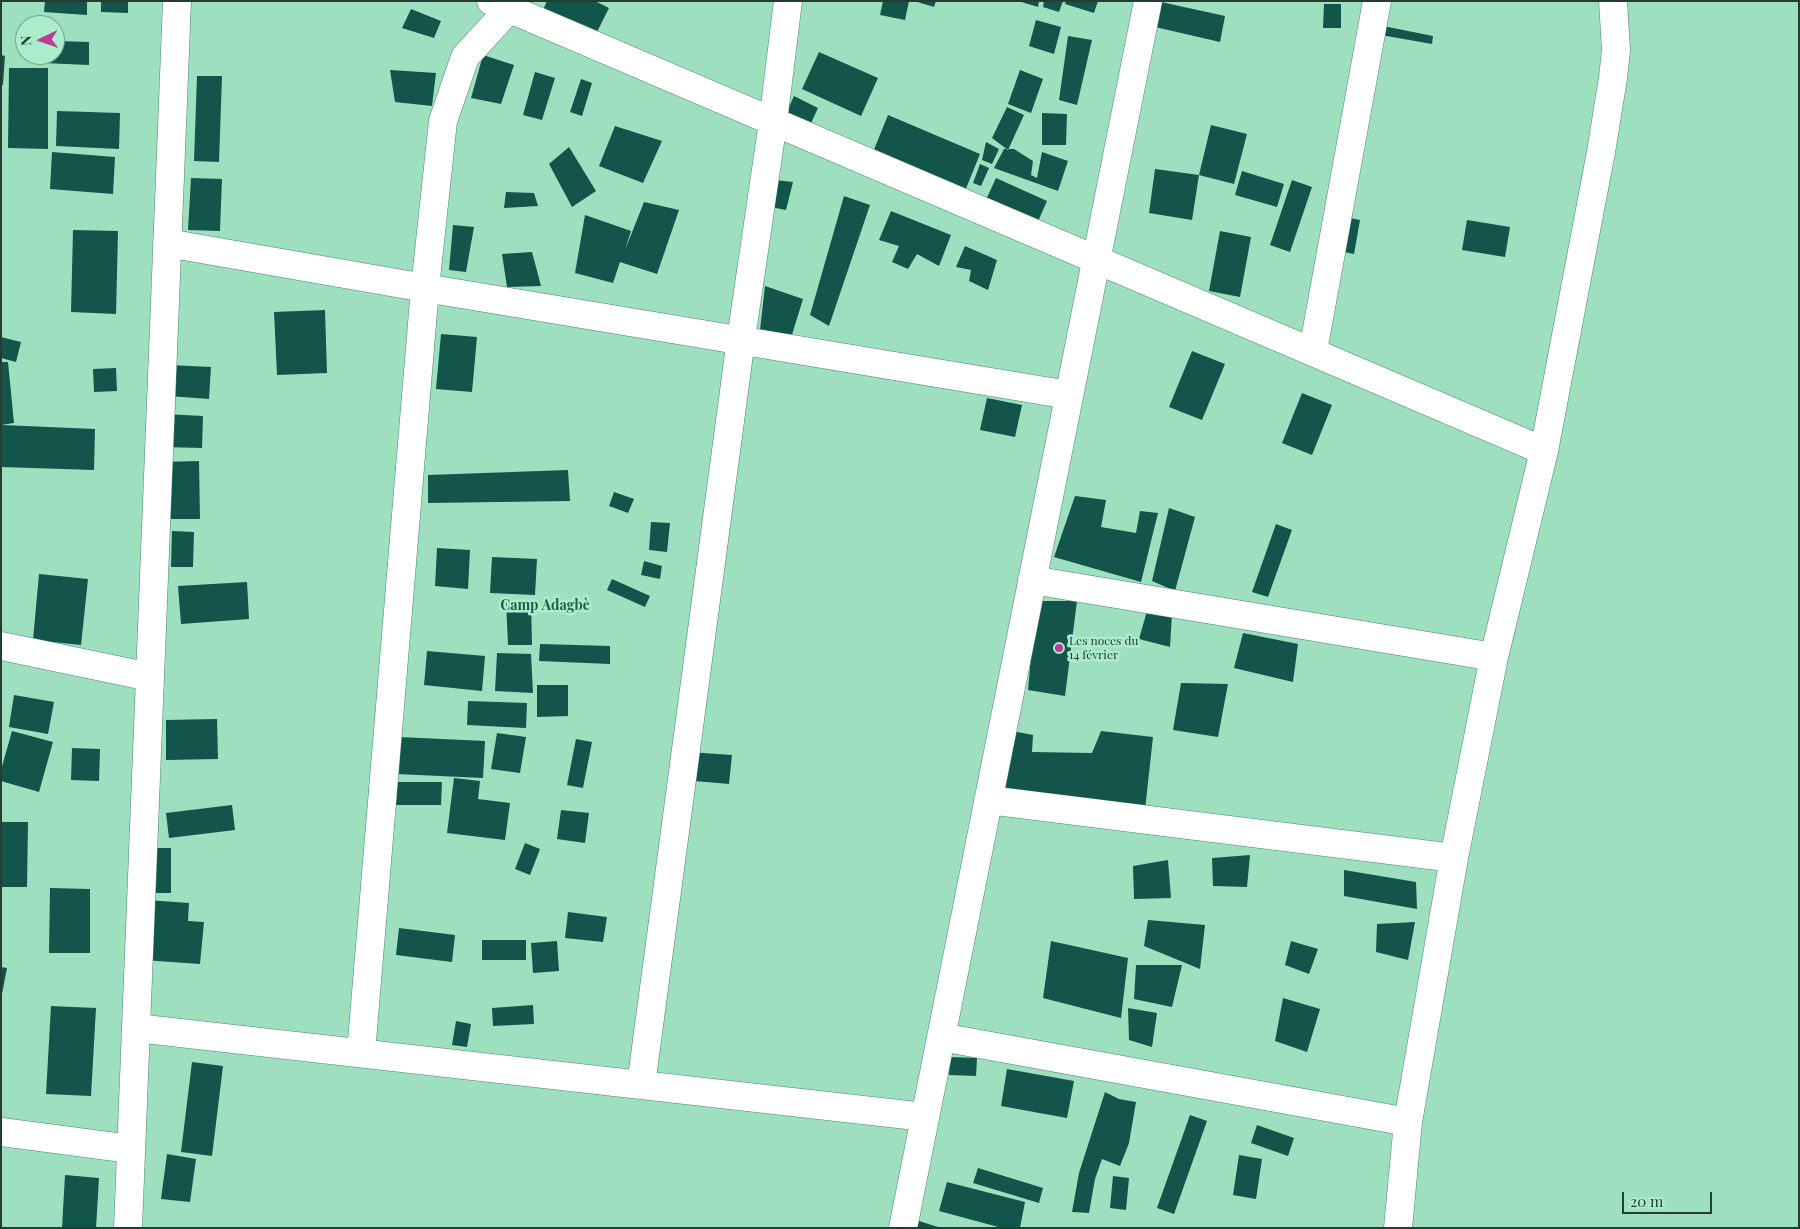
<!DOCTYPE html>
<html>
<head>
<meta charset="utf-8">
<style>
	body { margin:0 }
	#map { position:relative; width:1800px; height:1229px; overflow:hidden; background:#9edfbf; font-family:"Playfair Display",serif }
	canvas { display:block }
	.frame { position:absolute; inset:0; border:2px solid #233d31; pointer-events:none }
	.north { position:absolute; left:15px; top:15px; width:50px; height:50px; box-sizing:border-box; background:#aaeccc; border:1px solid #74a68e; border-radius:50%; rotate:267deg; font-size:14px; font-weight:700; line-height:20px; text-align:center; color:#233d31 }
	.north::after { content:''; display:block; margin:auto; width:18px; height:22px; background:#b93f92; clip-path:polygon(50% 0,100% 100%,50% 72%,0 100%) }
	.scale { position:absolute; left:1622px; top:1192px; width:90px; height:22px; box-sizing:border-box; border:2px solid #233d31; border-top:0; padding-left:6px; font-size:15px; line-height:18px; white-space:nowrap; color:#233d31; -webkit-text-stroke:4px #aaeccc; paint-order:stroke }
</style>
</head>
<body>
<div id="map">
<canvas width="1800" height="1229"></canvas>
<div class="frame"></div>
<div class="north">N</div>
<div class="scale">20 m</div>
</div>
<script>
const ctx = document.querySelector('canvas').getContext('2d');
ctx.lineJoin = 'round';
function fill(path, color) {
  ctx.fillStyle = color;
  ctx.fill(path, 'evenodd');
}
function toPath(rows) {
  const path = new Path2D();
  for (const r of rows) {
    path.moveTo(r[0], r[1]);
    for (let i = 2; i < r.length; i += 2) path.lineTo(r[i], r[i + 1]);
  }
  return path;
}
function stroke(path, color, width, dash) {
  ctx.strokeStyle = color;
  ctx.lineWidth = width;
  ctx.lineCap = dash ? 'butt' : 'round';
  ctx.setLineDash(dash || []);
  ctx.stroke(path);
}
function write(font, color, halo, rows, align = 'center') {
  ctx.font = font + ' "Playfair Display",serif';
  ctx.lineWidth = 5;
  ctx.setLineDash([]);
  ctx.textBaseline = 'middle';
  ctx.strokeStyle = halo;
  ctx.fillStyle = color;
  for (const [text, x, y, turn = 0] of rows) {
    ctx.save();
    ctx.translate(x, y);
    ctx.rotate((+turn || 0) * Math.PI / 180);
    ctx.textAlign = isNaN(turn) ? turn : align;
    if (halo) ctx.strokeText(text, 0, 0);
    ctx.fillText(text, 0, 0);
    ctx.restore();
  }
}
fill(toPath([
	[45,1,87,1,87,15,44,12],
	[101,1,128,1,128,13,101,12],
	[547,1,595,1,609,8,595,36,543,10],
	[883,1,909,1,905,20,880,15],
	[914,1,936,1,934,7],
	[1018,1,1039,1,1038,7],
	[1044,1,1063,1,1059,12,1043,7],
	[1066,1,1098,1,1094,13,1065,4],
	[1161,2,1225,16,1220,42,1155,27],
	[1324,4,1341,4,1341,28,1323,28],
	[411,9,441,21,434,38,402,28],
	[1036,20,1061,27,1054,54,1029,46],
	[1383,26,1433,36,1432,44,1381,35],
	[1068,36,1092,40,1077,105,1059,100],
	[55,41,89,42,89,65,43,63,43,55,55,55],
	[819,52,878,78,861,116,802,89],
	[1,55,5,56,3,85,1,85],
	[483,55,514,65,501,104,471,98],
	[9,68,48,68,48,149,8,148],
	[390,70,436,73,432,106,395,102],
	[1020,70,1043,79,1031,113,1008,104],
	[535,72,555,78,542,120,523,115],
	[197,76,222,76,219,162,194,161],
	[581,79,592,83,582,116,570,112],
	[794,96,818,108,807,132,783,120],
	[1007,107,1024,115,1008,150,992,138],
	[57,111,120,113,119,149,56,146],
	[1042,113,1067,114,1066,145,1042,145],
	[888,115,980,154,965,191,873,152],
	[1211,125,1247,134,1234,184,1199,175],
	[615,126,662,141,643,183,599,166],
	[986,142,999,149,992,164,982,160],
	[569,147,596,191,572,207,549,164],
	[1004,149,1014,149,1033,161,1031,175,1037,178,1042,152,1068,161,1058,191,994,168],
	[52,152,115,157,113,194,50,189],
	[980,164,989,168,981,186,973,183],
	[1155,169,1199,175,1192,220,1149,213],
	[1242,171,1284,184,1277,207,1235,195],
	[191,178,222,179,220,231,188,230],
	[996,178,1047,201,1036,226,985,202],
	[775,180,793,182,786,210,771,207],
	[1292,180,1312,187,1290,252,1270,245],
	[506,192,534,193,538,206,504,208],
	[844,196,870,205,829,326,810,315],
	[644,202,679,210,657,274,620,262,613,283,575,273,585,215,631,231,625,250],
	[891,211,951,235,939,266,917,254,908,269,892,262,899,246,879,240],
	[1340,216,1360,220,1354,254,1334,250],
	[1467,220,1510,227,1505,257,1462,250],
	[453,225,474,227,466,272,449,270],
	[73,230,118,231,116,314,71,312],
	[1220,231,1251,237,1240,297,1209,291],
	[965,246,997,260,988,290,969,281,971,270,956,267],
	[532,252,541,286,507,287,502,254],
	[765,286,803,299,791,338,760,330],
	[325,310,327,373,277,375,274,312],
	[441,334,477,337,472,392,436,389],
	[1,337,21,342,16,362,1,358],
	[1192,351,1225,364,1202,420,1169,407],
	[1,362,8,362,14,423,1,425],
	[170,365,211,367,209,399,168,396],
	[116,368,117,391,94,392,93,369],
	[1302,393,1332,405,1312,455,1282,443],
	[987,398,1022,405,1015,437,980,430],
	[164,414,203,416,202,448,162,447],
	[2,425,95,429,94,470,1,467],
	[199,461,200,519,167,519,160,462],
	[568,470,570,501,428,503,428,475],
	[614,492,634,499,628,513,609,506],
	[1075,496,1106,500,1101,527,1136,533,1140,511,1158,513,1141,582,1054,557],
	[1169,508,1195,517,1175,591,1152,581],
	[651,522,670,523,667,552,649,550],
	[1276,524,1292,530,1268,597,1252,592],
	[172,531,194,532,193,567,171,567],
	[437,548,470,550,468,589,435,586],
	[492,557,537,559,535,595,490,593],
	[644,561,662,566,660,579,641,575],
	[39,574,88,579,81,645,33,640],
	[612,579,650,596,645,607,607,590],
	[247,582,249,619,181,624,178,586],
	[506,601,531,601,532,645,508,645],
	[1036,601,1077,601,1065,696,1028,690],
	[1147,611,1172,614,1170,647,1139,639],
	[1243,633,1298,644,1293,682,1234,668],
	[540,644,610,646,610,664,539,661],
	[427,651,485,656,482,691,424,685],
	[497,653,531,654,533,693,495,691],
	[1181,683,1228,684,1218,737,1173,730],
	[537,685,568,685,568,716,537,717],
	[14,695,54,702,48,734,9,727],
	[468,701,527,703,526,728,467,725],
	[217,719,218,759,166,760,166,720],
	[1007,730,1033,735,1032,752,1092,753,1101,731,1153,737,1144,819,994,793],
	[12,731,53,742,39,792,1,781,1,770],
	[497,733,526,737,520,773,491,769],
	[399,737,485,741,483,778,397,774],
	[576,739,592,742,583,788,567,785],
	[72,748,100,749,99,781,71,780],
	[674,751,732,755,729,784,671,779],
	[454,778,480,781,478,799,510,803,505,840,447,833],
	[396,782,442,782,441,805,396,805],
	[232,805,235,830,169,838,166,813],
	[561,810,589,813,585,843,557,839],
	[1,822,28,822,27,887,1,887],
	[525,843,540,849,530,875,515,869],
	[140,848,171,848,171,893,139,893],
	[1250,855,1247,887,1213,886,1212,858],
	[1168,860,1171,898,1134,899,1133,866],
	[1344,870,1416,882,1417,909,1344,896],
	[50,888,90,889,90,953,49,953],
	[147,900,189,903,188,921,204,922,200,964,143,960],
	[568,912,607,917,603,942,565,938],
	[1148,920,1205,925,1200,969,1144,946],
	[1415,922,1408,960,1376,952,1377,924],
	[399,928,455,935,452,962,396,955],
	[482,940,526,940,526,960,482,960],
	[557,941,559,971,533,973,531,943],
	[1051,941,1128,958,1121,1018,1043,998],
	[1291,941,1318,949,1309,974,1285,965],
	[1136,965,1182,965,1172,1007,1134,999],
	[1,967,7,968,2,994,1,994],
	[1283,998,1320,1009,1307,1052,1275,1041],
	[533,1005,534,1024,493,1026,492,1008],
	[51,1006,96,1008,91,1096,46,1094],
	[1128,1008,1157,1013,1152,1047,1129,1040],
	[456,1021,471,1024,467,1047,452,1045],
	[950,1057,977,1058,976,1076,949,1075],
	[192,1062,223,1066,212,1156,181,1152],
	[1007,1069,1074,1081,1067,1118,1001,1106],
	[1105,1092,1119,1099,1136,1102,1129,1143,1120,1166,1102,1159,1095,1179,1089,1213,1072,1212,1079,1173],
	[1190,1115,1207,1121,1174,1214,1157,1208],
	[1257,1125,1294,1138,1288,1156,1251,1143],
	[167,1154,196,1159,190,1202,161,1199],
	[1239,1155,1262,1159,1256,1199,1233,1195],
	[978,1168,1043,1188,1039,1203,973,1183],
	[65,1175,99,1178,96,1228,62,1228],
	[1113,1176,1129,1178,1126,1210,1110,1208],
	[947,1182,1025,1202,1020,1228,1002,1228,939,1211],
	[919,1221,938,1227,938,1228,916,1228]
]), '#13544b');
const minor = toPath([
	[491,1,1544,451],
	[167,243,425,288,1069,395],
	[1313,351,1377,1],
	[1032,580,1494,657],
	[1,646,150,677],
	[988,800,1454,858],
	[136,1028,925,1117],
	[941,1037,1408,1122],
	[361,1053,425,288,443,121,465,57,509,9,511,1],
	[641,1085,741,339,773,122,788,1],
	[1,1132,131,1149],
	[128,1228,177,1],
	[903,1228,1148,1],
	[1398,1228,1408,1122,1454,858,1494,657,1544,451,1601,152,1613,78,1616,50,1613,1]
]);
stroke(minor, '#47876a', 29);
stroke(minor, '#fff', 28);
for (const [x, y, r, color] of [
	[1059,648,5,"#b93f92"]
]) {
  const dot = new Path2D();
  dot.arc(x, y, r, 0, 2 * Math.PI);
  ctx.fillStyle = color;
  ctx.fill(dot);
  stroke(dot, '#aaeccc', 2);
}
write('12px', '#233d31', '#aaeccc', [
	["Les noces du",1069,641],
	["14 février",1069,655]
], 'left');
write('bold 14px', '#1d5f45', '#aaeccc', [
	["Camp Adagbè",545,606]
]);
</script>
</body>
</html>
